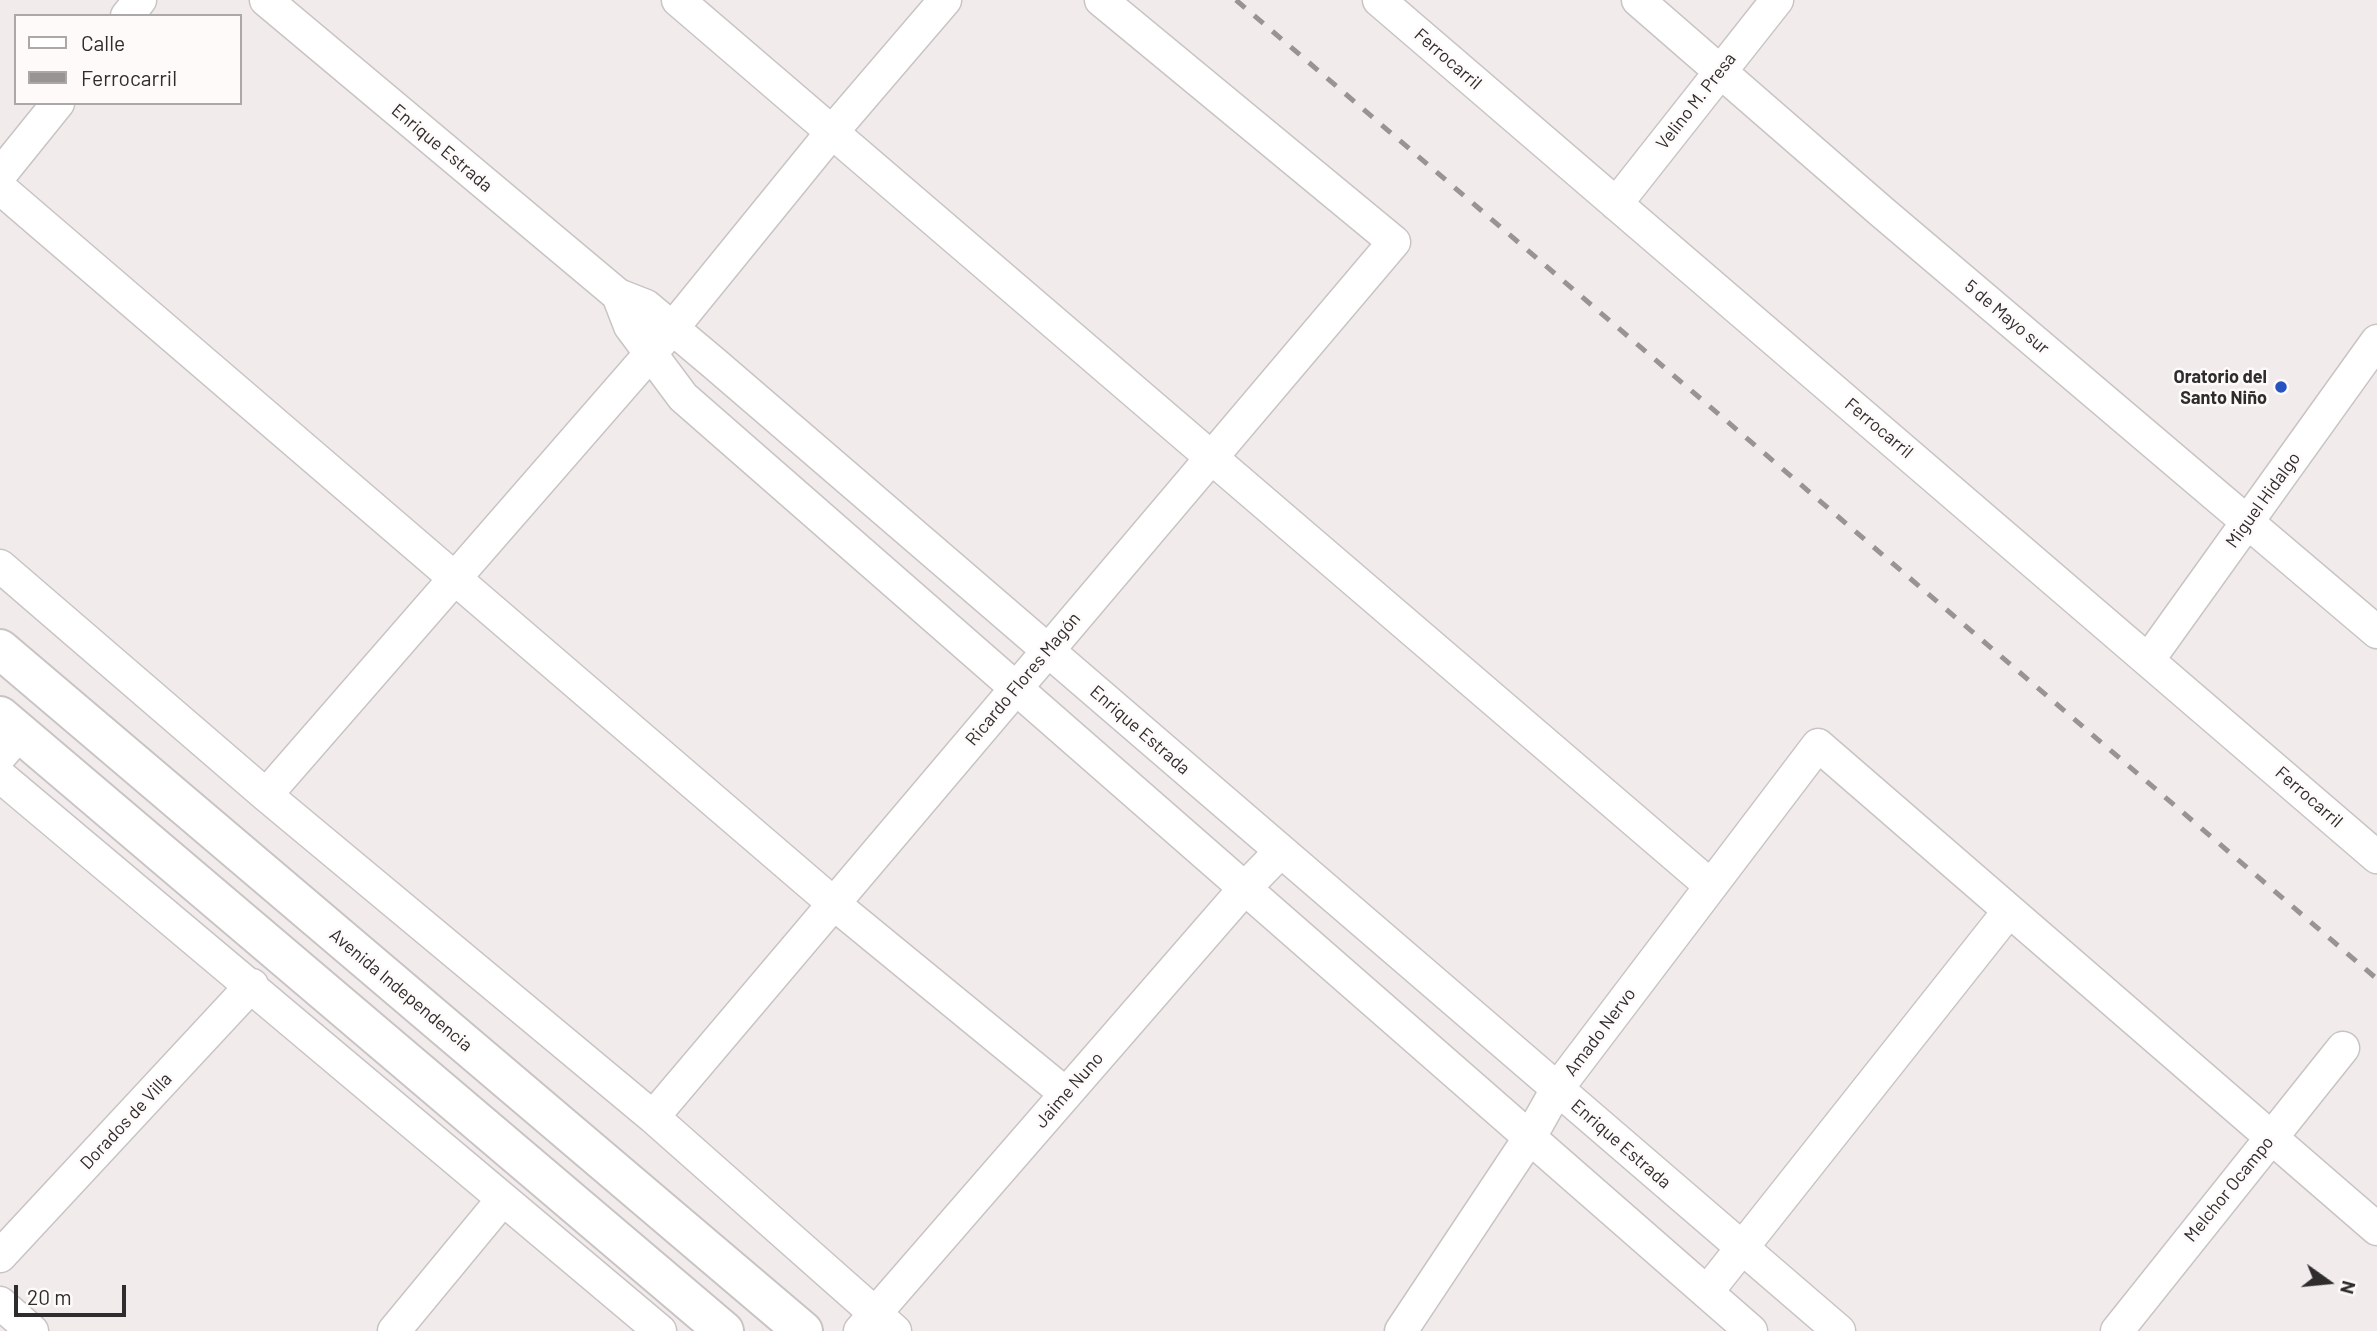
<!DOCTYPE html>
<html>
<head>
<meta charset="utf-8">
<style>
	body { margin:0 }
	#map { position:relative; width:2377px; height:1331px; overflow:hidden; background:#f1eceb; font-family:Barlow,sans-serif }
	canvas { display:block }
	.legend { position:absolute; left:14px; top:14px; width:228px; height:91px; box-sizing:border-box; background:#fefaf9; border:2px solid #aba8a7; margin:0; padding:9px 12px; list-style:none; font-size:21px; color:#2e2c2c }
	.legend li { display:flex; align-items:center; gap:14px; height:35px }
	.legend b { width:35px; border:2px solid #aba8a7 }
	.north { position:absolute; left:2293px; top:1247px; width:70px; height:70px; -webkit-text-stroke:5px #fefaf9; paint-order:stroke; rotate:105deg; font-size:19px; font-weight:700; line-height:28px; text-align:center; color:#2e2c2c }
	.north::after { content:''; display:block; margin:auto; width:24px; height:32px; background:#2e2c2c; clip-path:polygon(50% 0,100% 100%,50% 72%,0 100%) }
	.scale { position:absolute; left:14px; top:1285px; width:112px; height:32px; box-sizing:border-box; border:4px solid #2e2c2c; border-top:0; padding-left:9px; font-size:21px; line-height:24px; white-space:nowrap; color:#2e2c2c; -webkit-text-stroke:5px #fefaf9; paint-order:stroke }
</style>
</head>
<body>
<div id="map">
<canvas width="2377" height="1331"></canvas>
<ul class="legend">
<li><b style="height:9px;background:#fff"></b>Calle</li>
<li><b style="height:9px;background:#989494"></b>Ferrocarril</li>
</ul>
<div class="north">N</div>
<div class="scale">20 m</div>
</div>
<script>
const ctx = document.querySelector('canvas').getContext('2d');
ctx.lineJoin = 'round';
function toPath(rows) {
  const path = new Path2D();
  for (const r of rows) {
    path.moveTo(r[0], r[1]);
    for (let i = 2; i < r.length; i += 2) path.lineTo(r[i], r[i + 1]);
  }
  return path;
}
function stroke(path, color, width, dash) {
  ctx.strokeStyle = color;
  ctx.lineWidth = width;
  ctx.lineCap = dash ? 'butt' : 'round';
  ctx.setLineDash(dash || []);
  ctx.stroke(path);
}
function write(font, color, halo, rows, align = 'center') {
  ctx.font = font + ' Barlow,sans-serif';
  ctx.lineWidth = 5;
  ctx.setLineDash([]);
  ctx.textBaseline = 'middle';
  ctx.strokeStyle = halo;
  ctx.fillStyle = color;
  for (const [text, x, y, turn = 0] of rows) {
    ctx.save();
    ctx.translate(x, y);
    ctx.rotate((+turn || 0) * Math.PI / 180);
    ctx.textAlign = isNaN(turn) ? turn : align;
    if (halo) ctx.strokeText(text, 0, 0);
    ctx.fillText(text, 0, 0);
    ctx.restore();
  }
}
const minor = toPath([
	[266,0,618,295,646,306,715,364,1839,1331],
	[678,0,1711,886],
	[1379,0,2377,857],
	[1638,0,1882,212,2377,632],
	[127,16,140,0],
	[0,175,58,103],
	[0,188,833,903,1066,1094],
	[1616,204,1777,0],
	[618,295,630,326,683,397,1751,1331],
	[0,566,266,795,653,1117,895,1331],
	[2149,659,2377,341],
	[0,756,20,733],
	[0,776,660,1331],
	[266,795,671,330,832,132,945,0],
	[653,1117,1394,242,1101,0],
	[0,1256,252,985],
	[1707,1292,2009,911],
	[0,1303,32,1331],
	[394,1331,503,1199],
	[860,1331,1245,888,1281,851],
	[1401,1331,1530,1137,1557,1089,1818,745,2377,1229],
	[2117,1331,2343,1048]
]);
const primary = toPath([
	[0,649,803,1331],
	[0,716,724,1331]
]);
stroke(minor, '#c9c4c3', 35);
stroke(primary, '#c9c4c3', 42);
stroke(minor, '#fff', 32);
stroke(primary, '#fff', 38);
stroke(toPath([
	[1236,0,2377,979]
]), '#989494', 5, [12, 12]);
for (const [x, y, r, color] of [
	[2281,387,7,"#2753c1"]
]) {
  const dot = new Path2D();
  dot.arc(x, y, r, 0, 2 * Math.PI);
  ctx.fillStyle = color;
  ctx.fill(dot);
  stroke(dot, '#fefaf9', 2.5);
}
write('18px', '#2e2c2c', '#fefaf9', [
	["Ferrocarril",1448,59,41],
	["Velino M. Presa",1696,101,-52],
	["Enrique Estrada",442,148,40],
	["5 de Mayo sur",2007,317,40],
	["Ferrocarril",1879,428,40],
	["Miguel Hidalgo",2263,500,-54],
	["Ricardo Flores Magón",1023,679,-50],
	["Enrique Estrada",1140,730,41],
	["Ferrocarril",2309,797,41],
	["Avenida Independencia",401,990,40],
	["Amado Nervo",1600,1032,-53],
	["Jaime Nuno",1069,1090,-49],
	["Dorados de Villa",126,1121,-47],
	["Enrique Estrada",1621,1144,41],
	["Melchor Ocampo",2229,1189,-51]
]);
write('bold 18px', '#2e2c2c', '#fefaf9', [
	["Oratorio del",2267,377],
	["Santo Niño",2267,398]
], 'right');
</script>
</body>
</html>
